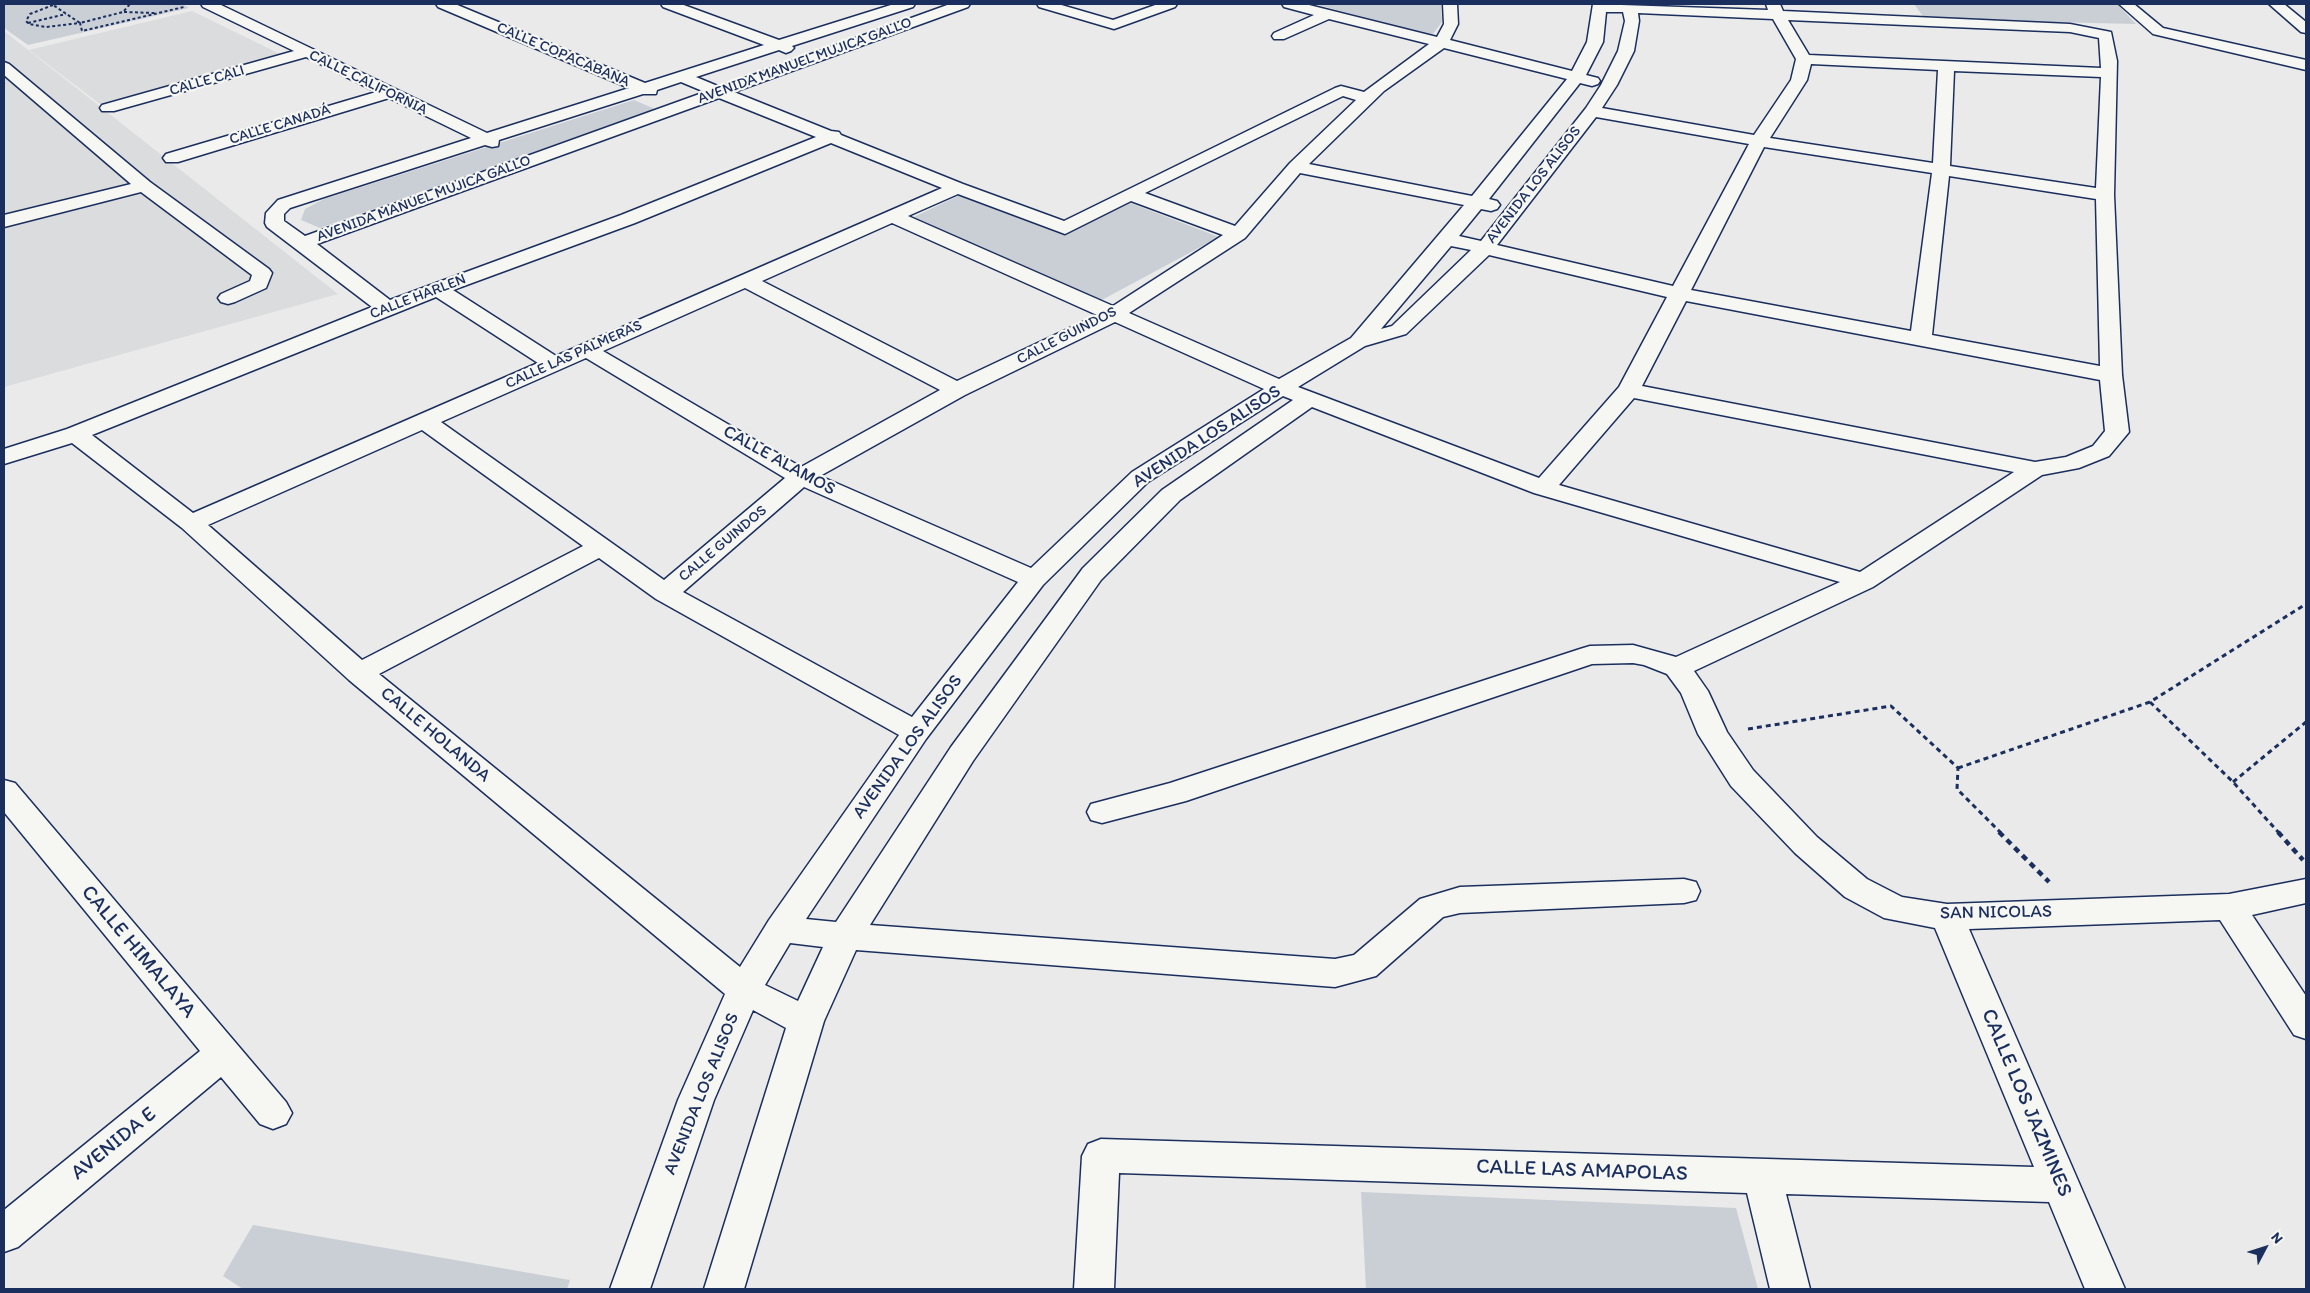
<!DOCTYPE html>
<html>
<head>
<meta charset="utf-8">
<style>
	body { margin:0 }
	#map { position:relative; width:2310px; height:1293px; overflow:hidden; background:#e9eae9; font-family:Itim,sans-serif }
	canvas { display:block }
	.frame { position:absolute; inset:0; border:5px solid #1b2f5e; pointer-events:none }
	.north { position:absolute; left:2240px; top:1223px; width:50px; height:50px; -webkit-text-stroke:4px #f6f6f2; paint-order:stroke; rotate:50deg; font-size:14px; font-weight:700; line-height:20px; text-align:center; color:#1b2f5e }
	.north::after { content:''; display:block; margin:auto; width:18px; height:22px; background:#1b2f5e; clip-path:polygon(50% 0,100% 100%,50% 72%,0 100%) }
</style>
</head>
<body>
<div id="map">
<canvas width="2310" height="1293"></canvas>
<div class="frame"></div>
<div class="north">N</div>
</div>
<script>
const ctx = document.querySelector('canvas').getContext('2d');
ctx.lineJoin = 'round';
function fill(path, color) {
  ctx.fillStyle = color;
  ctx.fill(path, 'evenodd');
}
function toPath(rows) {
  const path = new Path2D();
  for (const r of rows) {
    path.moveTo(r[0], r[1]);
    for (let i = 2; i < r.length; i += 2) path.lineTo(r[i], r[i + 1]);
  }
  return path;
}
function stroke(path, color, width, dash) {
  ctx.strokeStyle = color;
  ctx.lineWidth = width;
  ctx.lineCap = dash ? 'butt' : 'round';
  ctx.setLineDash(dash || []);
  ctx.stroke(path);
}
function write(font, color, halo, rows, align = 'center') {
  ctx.font = font + ' Itim,sans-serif';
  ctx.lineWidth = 4.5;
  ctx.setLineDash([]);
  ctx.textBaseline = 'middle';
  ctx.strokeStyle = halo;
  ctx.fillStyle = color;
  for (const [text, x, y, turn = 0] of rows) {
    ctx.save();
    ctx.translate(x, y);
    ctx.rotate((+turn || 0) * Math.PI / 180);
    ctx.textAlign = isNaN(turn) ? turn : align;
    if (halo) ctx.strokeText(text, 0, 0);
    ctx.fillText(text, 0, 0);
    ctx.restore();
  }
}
fill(toPath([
	[192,11,280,54,100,104,29,50],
	[4,31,338,294,4,387]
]), '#dadcde');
fill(toPath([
	[4,4,182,4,189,8,28,45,4,28],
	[1314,4,1441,4,1442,22,1432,35],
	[1914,4,2117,4,2136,24,1925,19],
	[634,100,655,109,320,228,301,220,305,209,324,199],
	[964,193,1066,233,1128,202,1219,237,1098,302,914,217],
	[1361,1192,1736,1208,1758,1289,1366,1289],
	[253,1225,570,1280,567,1289,243,1289,223,1276]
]), '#caced5');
const minor = toPath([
	[201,4,219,4,487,133,629,88,438,7,436,4,455,4,645,83,764,45,663,7,661,4,681,4,779,40,894,4,915,4,913,7,792,46,794,48,791,51,786,53,779,50,696,77,720,87,950,4,970,4,968,7,734,92,831,131,839,132,841,135,963,184,1064,221,1335,88,1341,86,1364,92,1429,44,1329,19,1284,39,1274,39,1272,36,1274,33,1314,15,1284,7,1282,4,1305,4,1437,37,1444,24,1443,4,1457,4,1458,24,1450,40,1572,71,1587,42,1593,4,1768,10,1766,4,1780,4,1783,11,2070,24,2111,32,2117,61,2114,195,2122,375,2129,432,2109,456,2079,468,2042,475,1873,587,1694,671,1708,691,1727,732,1753,770,1817,837,1867,879,1902,897,1947,904,2229,894,2306,879,2306,903,2252,915,2306,996,2306,1039,2294,1035,2220,920,1969,929,2125,1289,2085,1289,2049,1202,1786,1194,1810,1289,1770,1289,1747,1193,1119,1173,1114,1289,1074,1289,1082,1156,1088,1144,1101,1139,2034,1167,1935,928,1884,918,1845,897,1795,853,1731,786,1698,734,1681,693,1667,674,1644,665,1633,663,1592,664,1186,801,1102,823,1091,820,1087,812,1091,804,1170,783,1580,649,1590,646,1633,645,1676,657,1840,582,1534,493,1312,407,1180,500,1101,580,973,761,870,925,1335,959,1354,955,1420,899,1460,887,1684,879,1696,882,1700,891,1696,900,1684,903,1460,913,1443,917,1376,976,1335,987,856,950,824,1021,744,1289,704,1289,786,1028,753,1010,714,1100,650,1289,610,1289,678,1100,725,994,349,680,182,528,72,443,4,464,4,449,67,429,372,307,267,227,265,223,266,213,278,200,471,138,389,98,178,162,166,162,163,158,166,154,376,92,306,57,114,111,102,111,100,108,102,105,294,51,203,7,201,4],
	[1606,12,1623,12,1625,21,1618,51,1601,85,1586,108,1481,241,1459,236,1481,209,1491,211,1497,209,1500,205,1497,201,1489,199,1580,83,1592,86,1598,84,1600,81,1598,78,1586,75,1603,42,1606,12],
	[1638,13,1773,19,1796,59,1791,80,1754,135,1602,108,1617,85,1634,51,1639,21,1638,13],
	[1788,20,2070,32,2099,38,2101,68,1809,55,1788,20],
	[1444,48,1567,79,1472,196,1309,164,1384,91,1444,48],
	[1811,64,1938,70,1933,163,1770,138,1807,80,1811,64],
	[1954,71,2101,77,2096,188,1950,166,1954,71],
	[681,82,705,92,305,236,284,221,284,214,290,208,485,145,492,147,498,146,499,140,643,94,656,94,657,90,681,82],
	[1343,96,1356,100,1290,163,1235,226,1145,193,1343,96],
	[719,98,816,137,621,215,390,300,317,244,719,98],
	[1596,117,1749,144,1673,286,1497,245,1596,117],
	[831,143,942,188,556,356,453,290,635,223,831,143],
	[1764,147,1932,173,1911,331,1691,290,1764,147],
	[1300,173,1464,205,1351,338,1279,379,1129,313,1245,238,1300,173],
	[1949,176,2096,199,2100,366,1932,335,1949,176],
	[958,194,1065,234,1131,201,1223,235,1113,306,908,216,958,194],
	[892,223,1097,315,957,381,762,281,892,223],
	[1451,246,1471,250,1392,326,1381,329,1451,246],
	[1489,255,1667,297,1619,387,1539,478,1298,387,1365,346,1406,334,1489,255],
	[745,288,940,390,801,467,603,351,745,288],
	[436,297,538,363,193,513,92,435,436,297],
	[1686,301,2100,380,2105,431,2093,446,2066,457,2035,462,1642,386,1686,301],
	[1115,322,1264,389,1132,472,1031,568,820,476,965,395,1115,322],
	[586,358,785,478,664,580,441,422,586,358],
	[1283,396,1293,400,1162,490,1083,568,951,747,836,922,806,919,926,739,1043,585,1148,482,1283,396],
	[1634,398,2014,472,1860,572,1559,485,1634,398],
	[422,430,583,546,362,660,208,525,422,430],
	[804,487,1018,582,912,717,683,592,804,487],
	[599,558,656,599,899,735,769,920,740,967,379,674,599,558],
	[790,943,823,947,798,1001,765,985,790,943],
	[1037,4,1058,4,1113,20,1158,4,1177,4,1175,7,1114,29,1039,7,1037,4],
	[2119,4,2134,4,2163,28,2306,60,2306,70,2153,34,2119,4],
	[2269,4,2284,4,2306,22,2306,33,2301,32,2269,4],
	[4,62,9,64,150,182,269,269,272,273,266,288,235,302,228,304,221,302,218,298,221,294,250,281,252,275,141,192,4,227,4,215,131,184,4,75,4,62],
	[4,780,15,783,286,1102,292,1113,286,1124,273,1129,260,1124,221,1077,18,1247,4,1252,4,1210,200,1051,4,812,4,780]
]);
stroke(minor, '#1b2f5e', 3);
stroke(toPath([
	[57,4,53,5,80,23,123,12,130,4],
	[53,5,30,14,26,21,29,24,46,27,80,23,82,31,184,7],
	[124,12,155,13],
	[28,23,66,14]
]), '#1b2f5e', 2, [3, 2.5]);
stroke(toPath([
	[2150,702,2233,782,2279,833],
	[1748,729,1891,706,1958,768,1957,789,2001,833],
	[1958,768,2150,702,2306,604],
	[2233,782,2306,722]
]), '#1b2f5e', 3, [5, 4]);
stroke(toPath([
	[1999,832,2049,882],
	[2278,832,2303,860]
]), '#1b2f5e', 4.5, [6, 5]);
fill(minor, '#f6f6f2');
write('15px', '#1b2f5e', '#f6f6f2', [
	["CALLE COPACABANA",563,55,23],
	["AVENIDA MANUEL MUJICA GALLO",805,61,-20],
	["CALLE CALI",207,81,-16],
	["CALLE CALIFORNIA",368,83,26],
	["CALLE CANADÁ",280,125,-17],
	["AVENIDA LOS ALISOS",1534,185,-52],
	["AVENIDA MANUEL MUJICA GALLO",424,199,-20],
	["CALLE HARLEN",418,297,-21],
	["CALLE GUINDOS",1067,336,-27],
	["CALLE LAS PALMERAS",574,355,-24],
	["CALLE GUINDOS",723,544,-40]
]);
write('18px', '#1b2f5e', '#f6f6f2', [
	["AVENIDA LOS ALISOS",1207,437,-33],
	["CALLE ALAMOS",779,461,29],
	["CALLE HOLANDA",435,735,40],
	["AVENIDA LOS ALISOS",908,747,-54],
	["SAN NICOLAS",1996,913,-1],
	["AVENIDA LOS ALISOS",702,1094,-68]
]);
write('21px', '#1b2f5e', '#f6f6f2', [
	["CALLE HIMALAYA",138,952,50],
	["CALLE LOS JAZMINES",2026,1103,67],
	["AVENIDA E",114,1144,-39],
	["CALLE LAS AMAPOLAS",1582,1171,2]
]);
</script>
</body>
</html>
